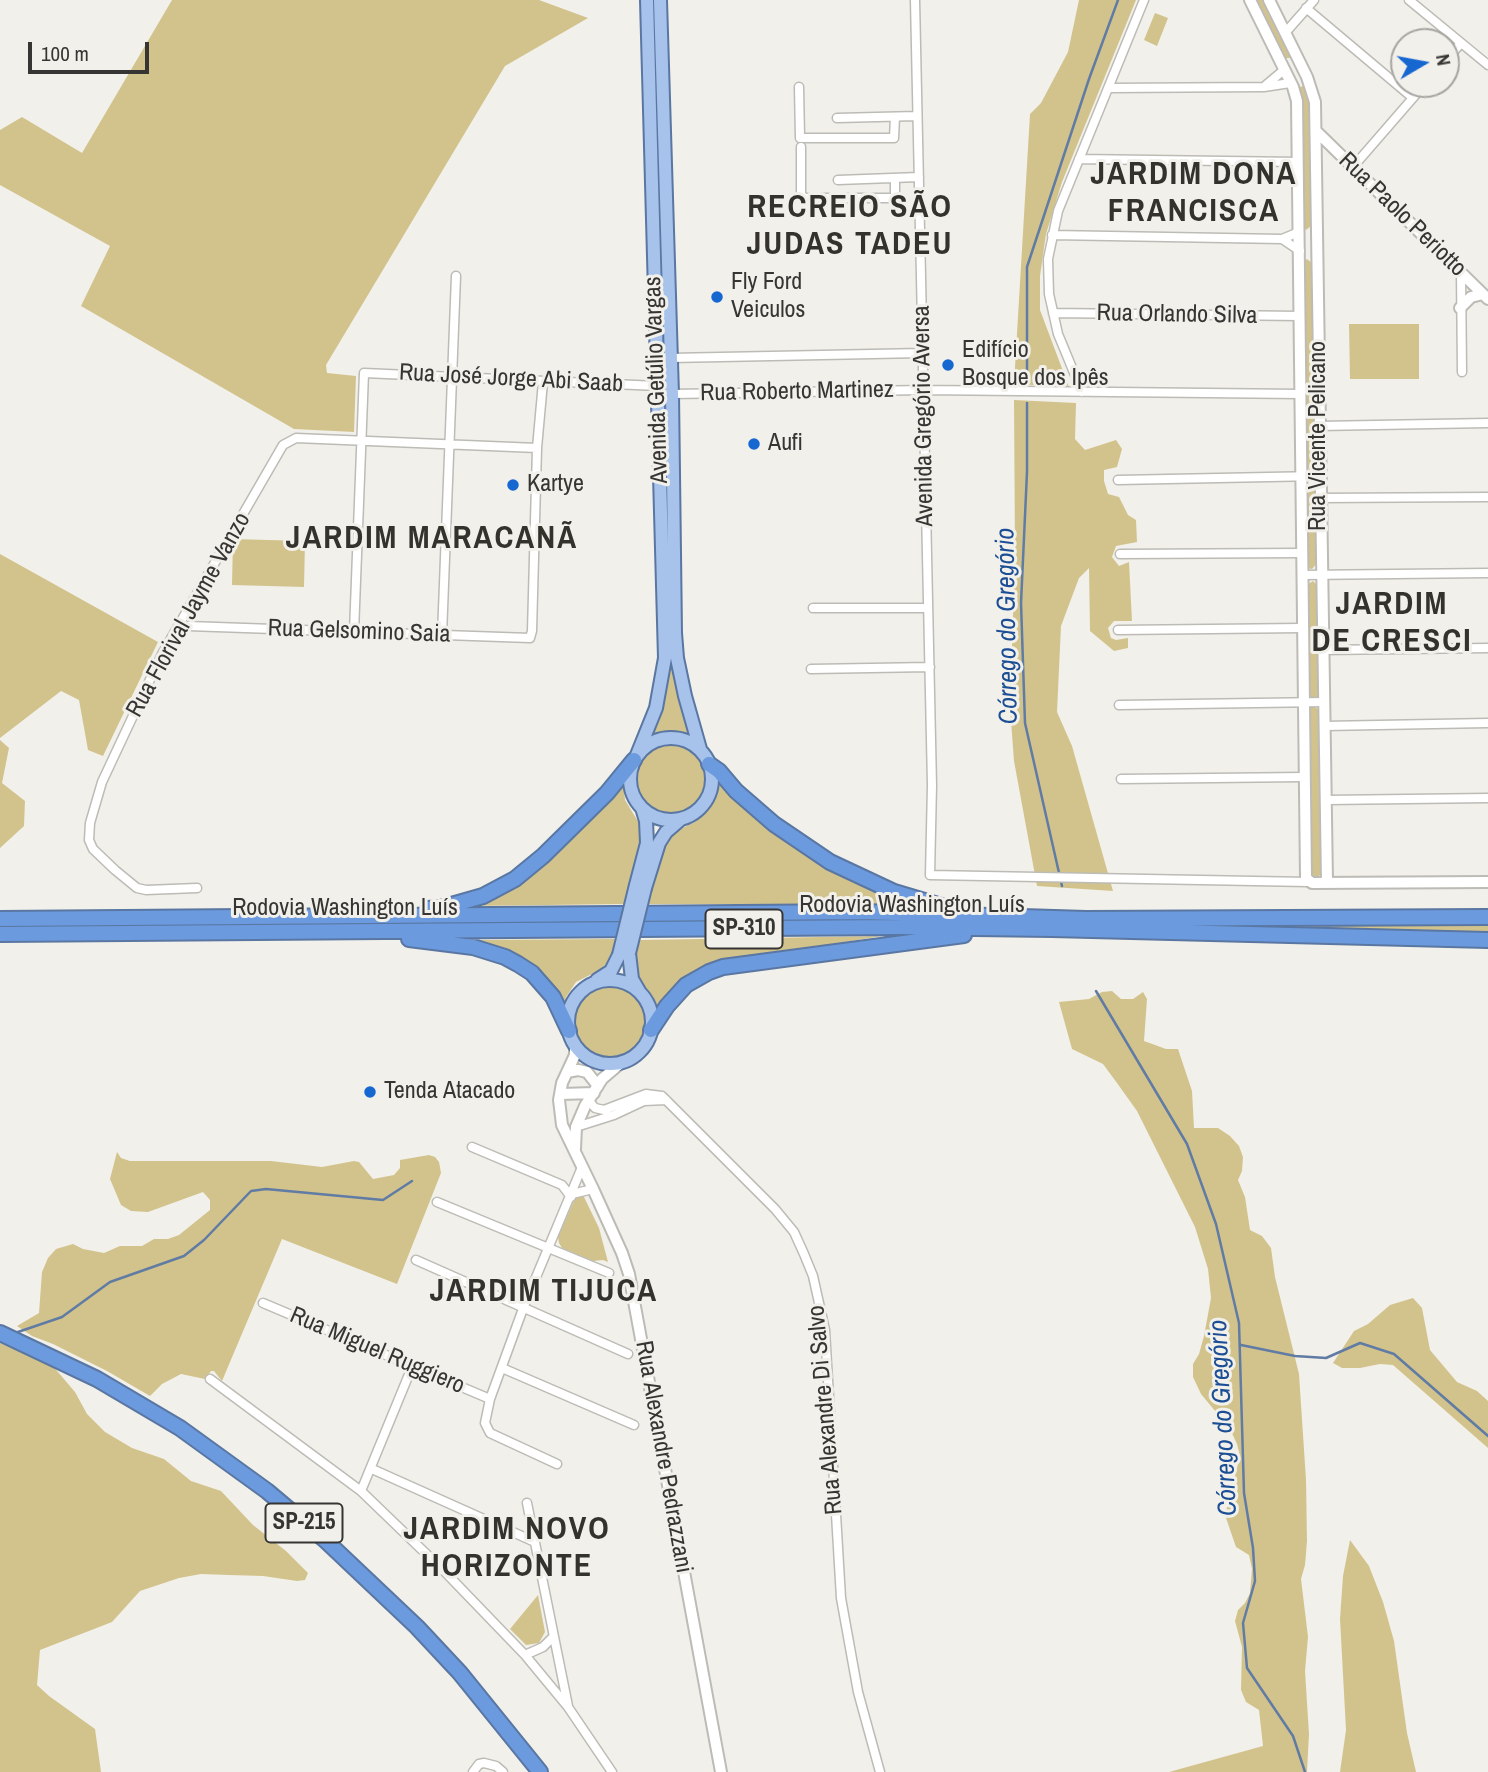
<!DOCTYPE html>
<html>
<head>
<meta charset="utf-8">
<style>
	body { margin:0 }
	#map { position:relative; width:1488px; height:1772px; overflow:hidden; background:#f2f0ea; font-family:"Archivo Narrow",sans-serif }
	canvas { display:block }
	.north { position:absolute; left:1390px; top:28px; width:70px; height:70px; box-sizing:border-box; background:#f2f0ea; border:2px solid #a7a5a1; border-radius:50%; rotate:80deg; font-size:19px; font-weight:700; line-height:28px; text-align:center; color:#363533 }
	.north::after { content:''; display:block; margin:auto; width:24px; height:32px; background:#1767d1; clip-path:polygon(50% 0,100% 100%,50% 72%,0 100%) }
	.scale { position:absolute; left:28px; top:42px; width:121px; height:32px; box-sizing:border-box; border:4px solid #363533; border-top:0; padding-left:9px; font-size:21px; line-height:24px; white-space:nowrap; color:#363533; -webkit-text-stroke:5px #f2f0ea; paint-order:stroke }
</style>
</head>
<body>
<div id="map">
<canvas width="1488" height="1772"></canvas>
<div class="north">N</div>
<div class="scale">100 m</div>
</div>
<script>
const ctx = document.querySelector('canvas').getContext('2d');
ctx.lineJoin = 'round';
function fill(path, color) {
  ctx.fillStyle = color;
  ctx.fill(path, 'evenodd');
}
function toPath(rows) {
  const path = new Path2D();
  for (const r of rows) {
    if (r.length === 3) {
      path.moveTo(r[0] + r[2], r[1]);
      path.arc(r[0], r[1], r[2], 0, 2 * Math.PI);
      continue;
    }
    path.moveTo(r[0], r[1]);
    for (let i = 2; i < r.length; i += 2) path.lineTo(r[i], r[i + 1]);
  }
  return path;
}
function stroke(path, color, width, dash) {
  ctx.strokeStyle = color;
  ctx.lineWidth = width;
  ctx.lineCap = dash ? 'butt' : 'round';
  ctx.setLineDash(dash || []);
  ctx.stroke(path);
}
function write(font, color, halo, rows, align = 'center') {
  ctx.font = font + ' "Archivo Narrow",sans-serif';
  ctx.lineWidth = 6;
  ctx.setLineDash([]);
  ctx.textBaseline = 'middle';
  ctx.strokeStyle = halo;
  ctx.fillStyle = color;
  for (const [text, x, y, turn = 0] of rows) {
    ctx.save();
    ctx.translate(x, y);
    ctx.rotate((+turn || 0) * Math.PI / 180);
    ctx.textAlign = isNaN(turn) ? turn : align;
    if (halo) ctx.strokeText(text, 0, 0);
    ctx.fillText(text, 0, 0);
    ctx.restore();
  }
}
fill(toPath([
	[172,0,539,0,588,18,505,66,326,365,327,373,356,376,354,432,294,429,81,306,110,246,0,185,0,130,22,117,82,153],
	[650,0,656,0,674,650,693,737,674,733,651,740,662,705,669,661],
	[1079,0,1136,0,1062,182,1046,234,1040,276,1040,310,1069,387,1014,384,1030,114,1041,103,1068,52],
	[1255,0,1265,0,1292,58,1284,58],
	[1155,13,1168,18,1157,46,1144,40],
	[1305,85,1311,102,1311,226,1306,230,1302,224,1303,104,1298,88],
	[1307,259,1312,263,1317,465,1315,470,1310,471,1308,468,1302,263],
	[1349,324,1419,324,1419,379,1350,379],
	[1014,400,1076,403,1075,439,1085,450,1116,440,1122,449,1117,467,1104,470,1104,481,1108,494,1119,497,1128,515,1136,520,1137,542,1116,546,1112,557,1119,566,1129,562,1132,621,1114,621,1108,628,1111,638,1116,640,1128,638,1128,648,1114,651,1090,631,1089,568,1079,578,1061,626,1057,712,1072,746,1113,891,1037,886,1014,761,1010,707,1015,552],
	[1312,483,1317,487,1317,563,1312,569,1307,568,1306,486],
	[233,539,305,541,304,587,232,585],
	[0,554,158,642,103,756,88,750,79,700,61,691,0,738],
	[1313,581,1318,586,1320,695,1317,699,1309,700,1307,585],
	[1312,705,1319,710,1322,873,1317,878,1312,876,1306,708],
	[0,740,9,748,2,783,25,801,24,826,0,848],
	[671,779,36],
	[719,777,754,813,913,904,647,904,666,843,678,830,695,822,709,809,716,793],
	[623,779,625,800,639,823,642,837,625,904,469,906,492,895],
	[1488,921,1488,935,1254,930,1254,923],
	[883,936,710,963,680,982,668,993,658,1009,652,995,640,981,635,963,639,940],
	[617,939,610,961,598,971,576,982,566,997,563,1009,557,997,475,940],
	[611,1022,36],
	[1112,991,1121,999,1133,999,1143,992,1147,999,1144,1041,1166,1049,1178,1049,1192,1091,1194,1128,1218,1128,1230,1136,1239,1146,1243,1157,1242,1171,1238,1180,1245,1197,1250,1230,1262,1236,1271,1248,1275,1277,1299,1374,1306,1480,1307,1541,1305,1565,1301,1579,1308,1637,1305,1671,1309,1734,1307,1772,1169,1772,1263,1746,1259,1710,1246,1702,1241,1690,1242,1647,1235,1621,1238,1610,1245,1603,1250,1593,1252,1569,1249,1555,1236,1547,1225,1515,1240,1456,1237,1444,1230,1429,1201,1394,1193,1377,1193,1364,1199,1354,1204,1336,1211,1298,1208,1269,1195,1227,1137,1111,1117,1083,1103,1064,1072,1049,1059,1002,1089,999,1102,992],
	[117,1152,121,1158,130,1161,271,1161,322,1167,354,1161,359,1162,373,1179,394,1175,400,1168,400,1160,429,1155,435,1157,439,1162,441,1173,397,1284,282,1239,222,1381,214,1371,211,1371,205,1379,181,1374,162,1384,150,1396,107,1371,53,1344,32,1336,17,1326,39,1313,42,1272,48,1258,56,1249,73,1244,83,1249,104,1253,120,1246,142,1246,154,1239,168,1239,179,1235,210,1210,210,1200,203,1192,148,1212,131,1211,121,1205,110,1179],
	[580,1195,584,1197,599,1228,608,1262,603,1260,593,1261,562,1248,559,1243,558,1237,576,1196],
	[1413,1298,1422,1308,1430,1350,1457,1382,1477,1391,1488,1401,1488,1448,1393,1365,1380,1364,1360,1368,1342,1368,1333,1363,1354,1331,1368,1324,1390,1305],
	[0,1343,52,1365,75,1392,87,1414,105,1432,132,1448,164,1459,191,1481,221,1491,253,1525,286,1551,308,1573,305,1580,297,1581,263,1576,229,1575,201,1574,179,1578,140,1591,112,1622,40,1650,37,1685,49,1696,95,1729,101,1772,0,1772],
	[1350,1540,1369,1566,1383,1602,1394,1641,1407,1733,1416,1772,1340,1772,1346,1730,1340,1619,1343,1576],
	[538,1595,545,1632,539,1643,526,1645,510,1629]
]), '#d2c38c');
stroke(toPath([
	[1027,380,1027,267,1089,79,1118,0],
	[1027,403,1027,472,1021,603,1025,723,1062,886],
	[1096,991,1187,1144,1216,1224,1239,1323,1244,1493,1253,1548,1255,1581,1243,1623,1247,1668,1293,1736,1305,1772],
	[15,1333,62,1317,110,1282,184,1256,204,1240,251,1191,266,1189,383,1200,412,1181],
	[1241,1345,1295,1356,1326,1358,1360,1343,1394,1354,1488,1436]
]), '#607ba4', 2.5);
const street = toPath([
	[915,0,932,785,930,875,1308,882],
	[1409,0,1488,65],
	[1306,8,1413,98],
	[1285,33,1314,0],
	[1446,60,1461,43],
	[1266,85,1284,70],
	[799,87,800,138,894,138,895,117],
	[1109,88,1264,87,1290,83],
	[837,118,917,116],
	[801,147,801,195,805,198,895,198,895,178],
	[1079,159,1298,162],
	[1353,167,1425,84],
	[838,180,919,177],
	[1052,235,1282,239,1299,232],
	[1282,239,1300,251],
	[1461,273,1462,372],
	[1053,313,1300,316],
	[670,358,923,353],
	[1082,392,1058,334,1049,294,1048,259,1058,211,1144,0],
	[672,394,925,390,1300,394],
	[1319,426,1488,423],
	[1118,480,1319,476],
	[1319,498,1488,497],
	[1120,554,1302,553],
	[1302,575,1488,573],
	[813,608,928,608],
	[188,626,530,638,532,631,537,448,543,382],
	[1118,630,1302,628],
	[354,632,364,373,658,386],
	[442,635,456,276],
	[1322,650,1488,648],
	[811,669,930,667],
	[1119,705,1324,702],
	[1324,726,1488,723],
	[1121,779,1304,777],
	[1326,800,1488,798],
	[197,888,146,890,137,888,115,870,93,849,89,840,90,823,102,782,162,654,283,445,296,438,537,448],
	[589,1101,595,1108,604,1110,646,1094,662,1096,775,1209,794,1232,804,1254,813,1276,825,1330,841,1598,858,1692,880,1772],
	[576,1127,614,1115,644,1101,666,1100],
	[472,1147,562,1185,571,1197],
	[572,1194,593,1189],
	[437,1202,609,1273],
	[416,1260,628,1354],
	[263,1303,490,1399],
	[502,1368,634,1425],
	[210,1379,361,1491,445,1572,525,1655,568,1707,612,1772],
	[557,1464,490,1433,485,1423,490,1399,524,1306,582,1167],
	[372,1469,535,1542],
	[361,1491,412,1367],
	[527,1503,568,1706],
	[525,1655,543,1647,553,1637],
	[473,1772,479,1764,484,1763,496,1766,503,1772]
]);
const secondary = toPath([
	[1250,0,1293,87,1297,101,1306,878,1312,883,1488,882],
	[1269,0,1307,77,1315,102,1327,882],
	[1316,131,1488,299],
	[1460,308,1471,297,1483,294],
	[575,1044,575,1055,562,1083,559,1100,562,1125,593,1189,622,1253,629,1274,721,1772],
	[567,1072,578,1070,587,1072,598,1086],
	[561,1094,594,1093],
	[575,1149,576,1127,585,1106,602,1079,622,1062]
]);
const primary = toPath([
	[660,0,672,394,675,633,677,658,685,696,700,749],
	[671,779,41],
	[637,755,656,708,665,658,647,0],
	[636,885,647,843,646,821,642,808],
	[645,888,659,843,666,832,681,819],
	[629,953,632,979,639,991],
	[597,980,611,971,619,955],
	[610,1022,42]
]);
const highway = toPath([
	[709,764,719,771,736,791,774,824,830,862,894,892,941,906],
	[428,909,441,908,483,896,515,879,543,856,607,793,634,760],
	[0,919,862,912,1086,919,1488,917],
	[0,934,897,927,1052,929,1488,940],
	[409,939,473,947,505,957,518,964,532,973,553,997,569,1031],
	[651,1030,667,1006,686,985,709,972,723,967,964,935],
	[0,1333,97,1379,180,1428,267,1491,324,1539,417,1627,460,1673,540,1772]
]);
stroke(street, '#bdbbb5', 11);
stroke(secondary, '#bdbbb5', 14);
stroke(primary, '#5977a2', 16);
stroke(highway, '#5977a2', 18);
stroke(street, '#fff', 8);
stroke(secondary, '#fff', 10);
stroke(primary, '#a7c2eb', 12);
stroke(highway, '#6c9ade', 14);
const primaryBridge = toPath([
	[629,953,645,888],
	[619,955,636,885]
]);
stroke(primaryBridge, '#5977a2', 16, []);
stroke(primaryBridge, '#a7c2eb', 12);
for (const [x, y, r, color] of [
	[717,297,7,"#1767d1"],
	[948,365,7,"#1767d1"],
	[754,444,7,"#1767d1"],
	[513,485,7,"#1767d1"],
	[370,1092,7,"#1767d1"]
]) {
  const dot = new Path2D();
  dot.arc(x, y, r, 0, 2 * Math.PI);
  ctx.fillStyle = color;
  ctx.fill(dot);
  stroke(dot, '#f2f0ea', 2.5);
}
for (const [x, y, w] of [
	[744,929,77],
	[304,1523,77]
]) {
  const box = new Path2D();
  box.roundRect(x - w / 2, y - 19.5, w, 39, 5);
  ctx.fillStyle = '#f2f0ea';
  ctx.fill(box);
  stroke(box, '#363533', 2);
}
write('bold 23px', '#363533', null, [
	["SP-310",744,929],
	["SP-215",304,1523]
]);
write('24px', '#363533', '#f2f0ea', [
	["Rua Paolo Periotto",1402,215,44],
	["Rua Orlando Silva",1177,315,1],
	["Rua José Jorge Abi Saab",511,379,3],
	["Avenida Getúlio Vargas",657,380,-92],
	["Rua Roberto Martinez",797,392,-1],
	["Avenida Gregório Aversa",924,416,-91],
	["Rua Vicente Pelicano",1319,436,-90],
	["Rua Florival Jayme Vanzo",189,615,-61],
	["Rua Gelsomino Saia",359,632,2],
	["Rodovia Washington Luís",912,906],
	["Rodovia Washington Luís",345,909],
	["Rua Miguel Ruggiero",377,1351,23],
	["Rua Alexandre Di Salvo",826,1410,-95],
	["Rua Alexandre Pedrazzani",663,1457,80]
]);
write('24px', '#363533', '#f2f0ea', [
	["Fly Ford",731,283],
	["Veiculos",731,311],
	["Edifício",962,351],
	["Bosque dos Ipês",962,379],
	["Aufi",768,444],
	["Kartye",527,485],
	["Tenda Atacado",384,1092]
], 'left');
write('italic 26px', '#1c4e95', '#f2f0ea', [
	["Córrego do Gregório",1008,626,-91],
	["Córrego do Gregório",1224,1418,-93]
]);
ctx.letterSpacing = '2px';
write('bold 32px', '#34322d', '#f2f0ea', [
	["JARDIM DONA",1194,175],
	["FRANCISCA",1194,212],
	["RECREIO SÃO",850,208],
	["JUDAS TADEU",850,245],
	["JARDIM MARACANÃ",432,539],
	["JARDIM",1392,605],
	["DE CRESCI",1392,642],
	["JARDIM TIJUCA",544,1292],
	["JARDIM NOVO",507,1530],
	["HORIZONTE",507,1567]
]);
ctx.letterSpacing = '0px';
</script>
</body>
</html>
